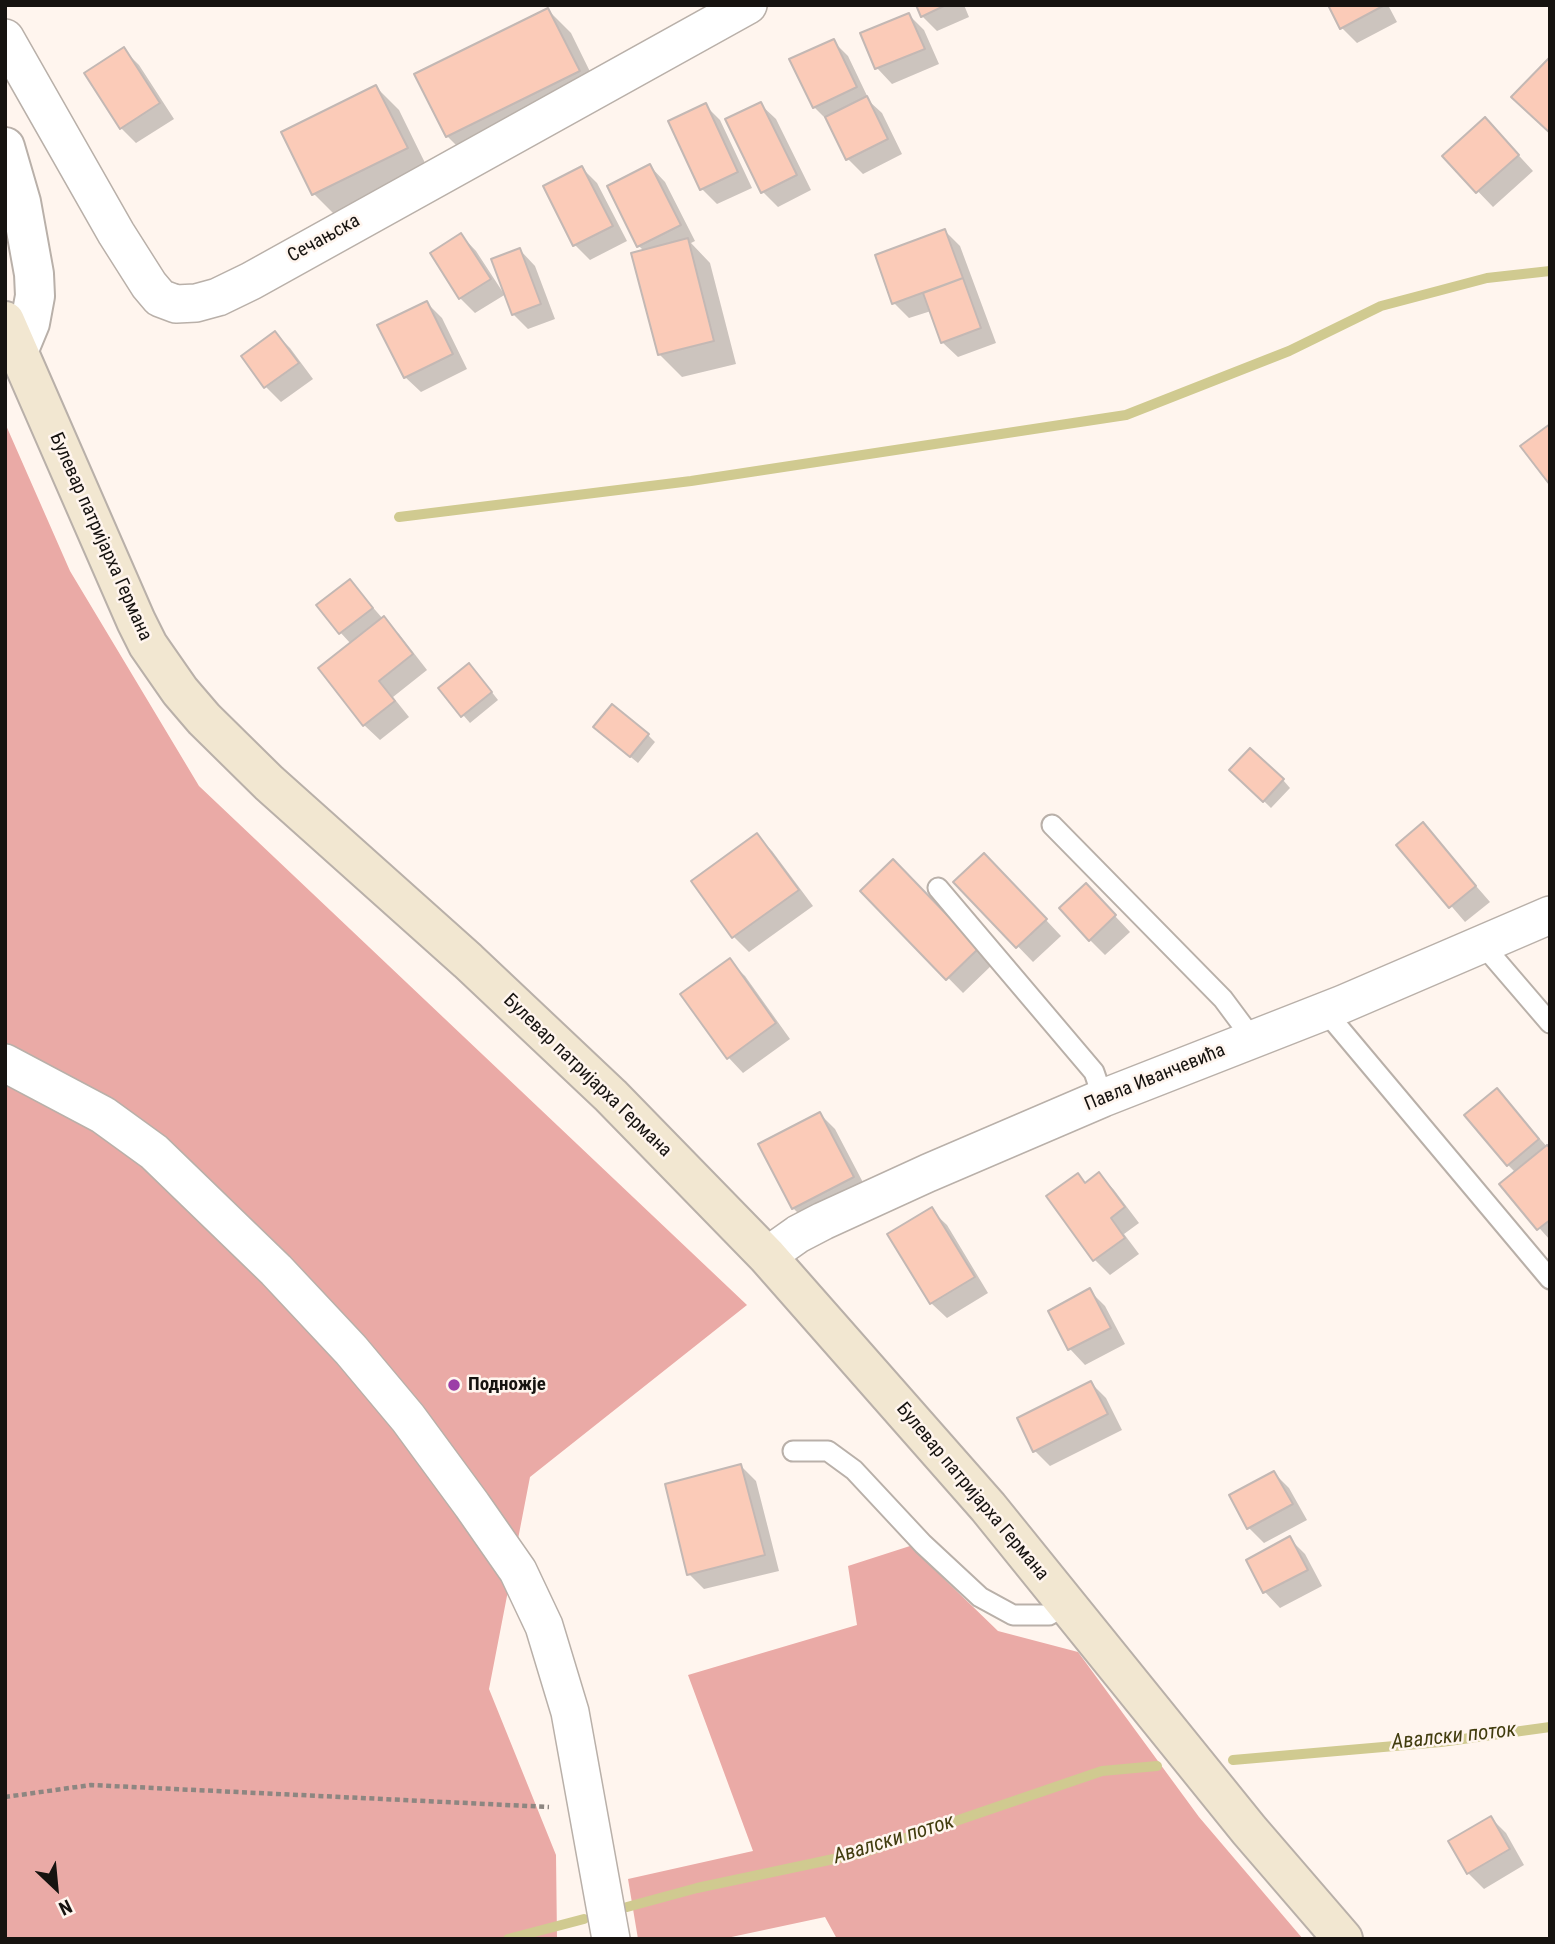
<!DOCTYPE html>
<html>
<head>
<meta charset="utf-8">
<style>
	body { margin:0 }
	#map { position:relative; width:1555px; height:1944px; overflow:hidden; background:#fff5ee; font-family:"Roboto Condensed",sans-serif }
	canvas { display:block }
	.frame { position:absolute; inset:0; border:7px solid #161310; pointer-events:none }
	.north { position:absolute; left:21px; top:1853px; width:70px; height:70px; -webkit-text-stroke:5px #fff5ee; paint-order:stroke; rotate:154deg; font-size:19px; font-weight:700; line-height:28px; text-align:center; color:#161310 }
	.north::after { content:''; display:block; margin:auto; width:24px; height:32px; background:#161310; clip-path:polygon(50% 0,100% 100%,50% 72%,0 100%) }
</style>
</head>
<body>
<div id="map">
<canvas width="1555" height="1944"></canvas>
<div class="frame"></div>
<div class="north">N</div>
</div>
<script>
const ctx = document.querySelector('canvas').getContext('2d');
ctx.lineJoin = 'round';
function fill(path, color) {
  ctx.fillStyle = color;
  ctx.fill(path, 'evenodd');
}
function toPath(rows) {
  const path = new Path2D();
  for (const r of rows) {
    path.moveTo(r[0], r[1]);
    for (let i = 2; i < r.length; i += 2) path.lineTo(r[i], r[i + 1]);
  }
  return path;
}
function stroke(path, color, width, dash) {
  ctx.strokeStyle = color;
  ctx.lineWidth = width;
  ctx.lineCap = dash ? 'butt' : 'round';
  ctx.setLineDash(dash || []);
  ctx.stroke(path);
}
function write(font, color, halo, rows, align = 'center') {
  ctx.font = font + ' "Roboto Condensed",sans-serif';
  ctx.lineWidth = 5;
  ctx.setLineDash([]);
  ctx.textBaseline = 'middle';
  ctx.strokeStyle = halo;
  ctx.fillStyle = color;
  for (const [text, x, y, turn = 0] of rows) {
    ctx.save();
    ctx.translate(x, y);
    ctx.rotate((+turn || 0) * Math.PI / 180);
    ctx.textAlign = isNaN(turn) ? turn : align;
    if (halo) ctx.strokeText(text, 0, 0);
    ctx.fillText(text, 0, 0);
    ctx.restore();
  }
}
fill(toPath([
	[5,423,70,571,199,786,747,1305,530,1477,489,1689,556,1855,557,1939,5,1939],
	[910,1546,998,1631,1078,1652,1199,1817,1303,1939,837,1939,825,1917,722,1939,638,1939,628,1879,753,1851,688,1675,857,1625,848,1566]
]), '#eaaaa6');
fill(toPath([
	[917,5,964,5,969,17,937,31,922,16],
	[1330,5,1388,5,1397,22,1357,43,1342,28],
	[548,10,571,33,601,94,470,159,447,136],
	[909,15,924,30,939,64,892,84,877,68,862,34],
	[833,41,848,56,870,102,882,113,902,154,863,174,848,159,830,123,814,107],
	[124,50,139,65,174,119,136,143,121,128],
	[376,87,399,110,429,171,337,217,314,194,284,133],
	[760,104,776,119,811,190,778,207,763,192],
	[705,105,720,120,752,188,717,204,702,189],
	[1500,135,1533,171,1493,207,1444,156],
	[650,166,665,182,695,241,691,243,710,263,736,364,682,377,659,354,644,251,639,246],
	[582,168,597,183,627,241,590,260,575,245],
	[945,231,960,246,996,343,958,357,942,342,931,311,909,318,894,303],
	[461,235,476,251,504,294,520,250,535,266,555,319,528,329,513,314,506,294,475,313,460,298],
	[427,303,442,318,467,369,421,392,405,377],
	[275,333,290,348,313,379,281,402,266,387,243,356],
	[350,581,383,619,399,634,427,670,393,697,409,717,380,740,364,725,351,644,340,632],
	[476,672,498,700,470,723,440,688],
	[603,734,648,735,655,742,638,763],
	[1232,770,1283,780,1290,788,1271,808],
	[1423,825,1490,902,1465,922,1399,845],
	[757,836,772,851,813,906,749,952,734,937],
	[893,862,993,964,963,993,863,891],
	[999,870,1061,936,1033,962,956,882],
	[1101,901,1130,932,1105,955,1090,940],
	[729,961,745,976,790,1039,743,1073,728,1057],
	[1496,1090,1550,1150,1550,1240,1501,1185,1516,1173,1508,1165],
	[820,1114,835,1129,868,1192,808,1223,793,1208],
	[1099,1174,1114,1190,1139,1223,1124,1234,1139,1254,1110,1275,1095,1260,1078,1175,1086,1184],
	[931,1210,947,1225,988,1293,947,1318,931,1303],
	[1090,1291,1105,1306,1125,1344,1085,1365,1070,1349,1050,1311],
	[1091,1383,1106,1398,1122,1430,1050,1466,1035,1451],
	[741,1466,756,1481,779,1571,704,1589,689,1574],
	[1274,1473,1289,1488,1307,1520,1264,1543,1249,1528],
	[1290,1539,1305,1554,1322,1586,1280,1608,1265,1592,1248,1561],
	[1491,1818,1506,1833,1524,1865,1484,1889,1468,1873,1450,1842]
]), '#0003');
stroke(toPath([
	[399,517,691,481,1126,415,1289,351,1381,306,1487,278,1550,271],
	[1233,1760,1441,1742,1550,1727],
	[627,1907,697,1888,862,1853,1102,1771,1157,1766],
	[508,1939,584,1919]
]), '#d0ca90', 10);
const building = toPath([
	[916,5,946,5,921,17,916,5],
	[1328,5,1382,5,1383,6,1340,29,1328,5],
	[548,8,580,71,446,137,414,74,548,8],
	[909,13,925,49,875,69,860,33,909,13],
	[834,39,857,87,813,108,789,59,834,39],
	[124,47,160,103,120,129,84,73,124,47],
	[1550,57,1550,133,1511,97,1550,57],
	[376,85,408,148,312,195,281,132,376,85],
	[867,96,888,139,846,160,825,117,867,96],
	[761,102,797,175,761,193,725,119,761,102],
	[706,103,738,172,700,190,668,121,706,103],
	[1485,117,1519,155,1476,193,1442,156,1485,117],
	[650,164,681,225,637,247,607,186,650,164],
	[582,166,613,226,573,246,543,186,582,166],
	[945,229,963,278,892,304,875,255,945,229],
	[461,233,491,279,459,299,430,253,461,233],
	[688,238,714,341,658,355,631,253,688,238],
	[520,248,541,304,512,315,491,259,520,248],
	[963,278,981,328,941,343,923,293,963,278],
	[427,301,453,354,404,378,377,325,427,301],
	[275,331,299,363,264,388,241,356,275,331],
	[1550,424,1550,485,1520,446,1550,424],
	[350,579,373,608,339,634,316,605,350,579],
	[384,616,413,654,379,681,395,701,363,726,318,668,384,616],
	[469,663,492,692,461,717,438,688,469,663],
	[612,704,649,734,630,757,593,727,612,704],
	[1250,748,1284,779,1263,802,1229,770,1250,748],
	[1423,822,1476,886,1449,908,1396,845,1423,822],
	[757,833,799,890,732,938,691,881,757,833],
	[984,853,1047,919,1016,948,953,882,984,853],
	[893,859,979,948,946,980,860,891,893,859],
	[1086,883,1116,915,1089,941,1059,908,1086,883],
	[730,958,776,1023,727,1059,680,994,730,958],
	[1497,1088,1539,1139,1507,1166,1464,1115,1497,1088],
	[820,1112,854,1177,792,1209,758,1144,820,1112],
	[1547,1145,1550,1148,1550,1220,1537,1230,1499,1184,1547,1145],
	[1099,1172,1125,1207,1111,1218,1125,1238,1093,1261,1046,1196,1078,1173,1085,1183,1099,1172],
	[932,1207,975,1277,930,1304,887,1234,932,1207],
	[1090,1288,1111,1328,1068,1350,1048,1311,1090,1288],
	[1091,1381,1108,1414,1033,1452,1017,1418,1091,1381],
	[741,1464,765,1555,687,1575,665,1484,741,1464],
	[1274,1471,1293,1504,1247,1529,1229,1495,1274,1471],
	[1290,1536,1308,1570,1263,1593,1246,1560,1290,1536],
	[1491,1816,1510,1849,1467,1874,1448,1841,1491,1816]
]);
fill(building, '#fbcbb8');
stroke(building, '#c3b8b4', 2);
const service = toPath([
	[1052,825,1223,999,1252,1038],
	[938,888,1094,1072,1103,1098],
	[1483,945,1550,1023],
	[1325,1011,1550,1279],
	[793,1451,828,1451,854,1470,923,1544,980,1597,1013,1615,1049,1615,1066,1604]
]);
const minor = toPath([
	[5,38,116,233,149,285,160,298,176,304,196,303,218,297,251,281,748,5],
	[5,1063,103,1115,154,1152,276,1270,351,1350,408,1418,472,1505,518,1571,544,1626,570,1712,611,1939],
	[767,1256,798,1234,823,1221,928,1173,1103,1098,1343,1004,1550,915]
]);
const tertiary = toPath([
	[5,147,21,202,34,274,35,296,30,323,18,352]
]);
const secondary = toPath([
	[5,321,136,621,148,645,180,691,204,719,269,783,468,961,611,1096,767,1256,988,1507,1249,1830,1343,1939]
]);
stroke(service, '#b9b0a9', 23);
stroke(minor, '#b9b0a9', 40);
stroke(tertiary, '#b9b0a9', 42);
stroke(secondary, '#b9b0a9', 42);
stroke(toPath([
	[5,1797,91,1785,549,1807]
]), '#8d8681', 4.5, [5, 3.5]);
stroke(service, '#fff', 19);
stroke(minor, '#fff', 37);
stroke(tertiary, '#fff', 38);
stroke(secondary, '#f2e7d1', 38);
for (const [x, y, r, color] of [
	[454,1385,7,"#9c3ea7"]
]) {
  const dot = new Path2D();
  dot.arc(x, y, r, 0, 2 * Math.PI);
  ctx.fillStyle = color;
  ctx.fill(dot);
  stroke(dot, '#fff5ee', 2.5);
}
write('19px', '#161310', '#fff5ee', [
	["Сечањска",324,239,-29],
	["Булевар патријарха Германа",100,537,66],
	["Булевар патријарха Германа",587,1076,44],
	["Павла Иванчевића",1155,1078,-22],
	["Булевар патријарха Германа",972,1492,50]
]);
write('bold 19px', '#161310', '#fff5ee', [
	["Подножје",468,1385]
], 'left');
write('italic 21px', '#413c0e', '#fff5ee', [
	["Авалски поток",1454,1737,-6],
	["Авалски поток",894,1840,-17]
]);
</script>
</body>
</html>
